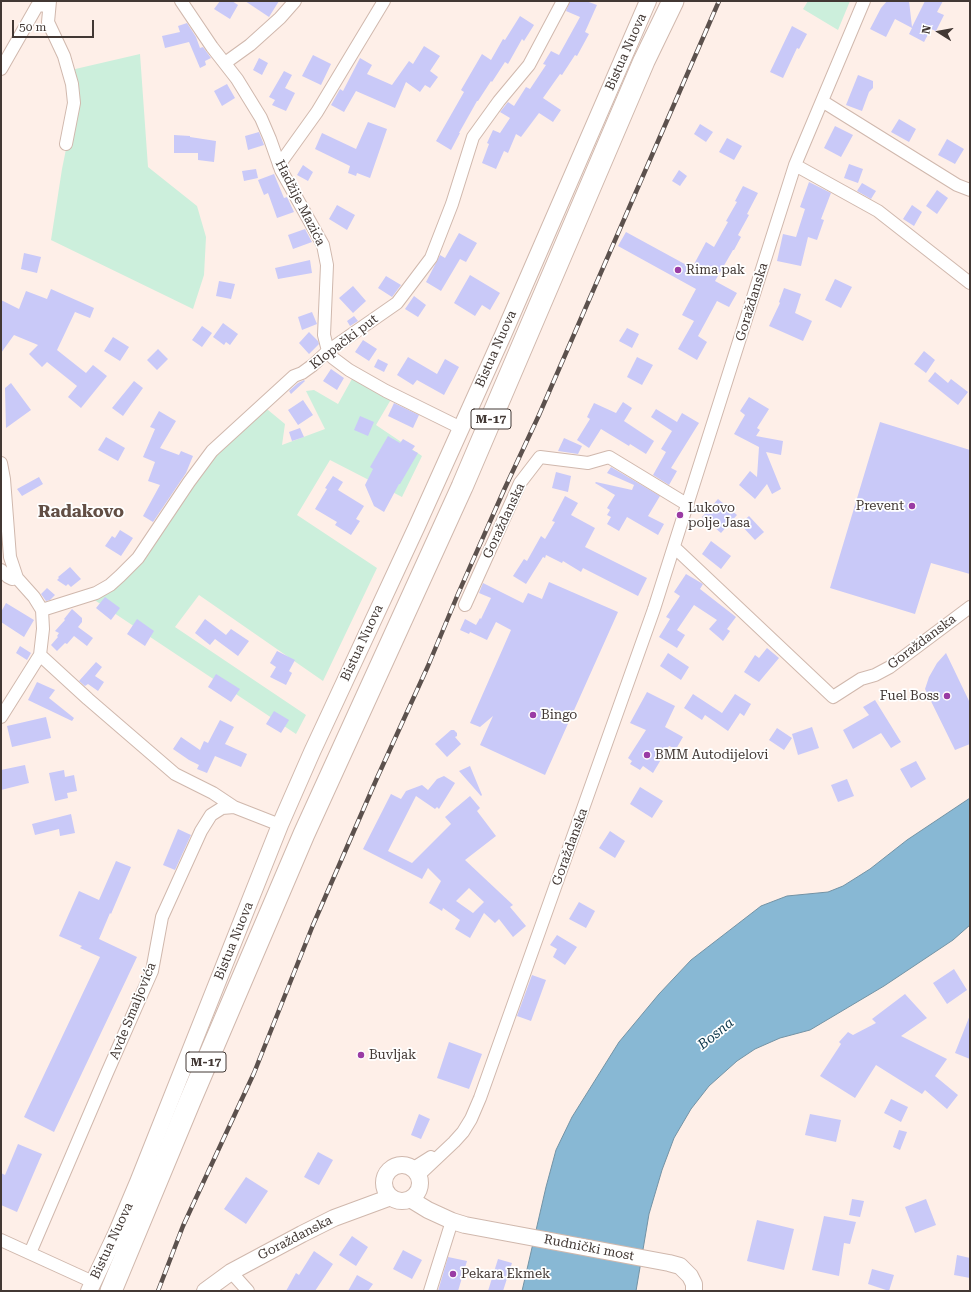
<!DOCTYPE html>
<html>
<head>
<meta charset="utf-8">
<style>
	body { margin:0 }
	#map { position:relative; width:971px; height:1292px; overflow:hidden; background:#feefe8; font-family:"Roboto Serif",serif }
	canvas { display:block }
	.frame { position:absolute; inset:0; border:2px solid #423834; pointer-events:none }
	.north { position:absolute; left:919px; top:12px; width:40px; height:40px; -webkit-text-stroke:3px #fff; paint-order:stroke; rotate:281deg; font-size:11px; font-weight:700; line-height:16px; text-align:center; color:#423834 }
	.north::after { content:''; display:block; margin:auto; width:14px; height:18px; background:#423834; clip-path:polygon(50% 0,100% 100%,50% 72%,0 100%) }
	.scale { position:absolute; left:12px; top:20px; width:82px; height:18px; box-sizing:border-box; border:2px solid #423834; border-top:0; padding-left:5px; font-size:12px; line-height:14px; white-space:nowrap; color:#423834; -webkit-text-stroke:3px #fff; paint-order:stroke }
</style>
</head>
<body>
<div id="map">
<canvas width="971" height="1292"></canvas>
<div class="frame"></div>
<div class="north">N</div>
<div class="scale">50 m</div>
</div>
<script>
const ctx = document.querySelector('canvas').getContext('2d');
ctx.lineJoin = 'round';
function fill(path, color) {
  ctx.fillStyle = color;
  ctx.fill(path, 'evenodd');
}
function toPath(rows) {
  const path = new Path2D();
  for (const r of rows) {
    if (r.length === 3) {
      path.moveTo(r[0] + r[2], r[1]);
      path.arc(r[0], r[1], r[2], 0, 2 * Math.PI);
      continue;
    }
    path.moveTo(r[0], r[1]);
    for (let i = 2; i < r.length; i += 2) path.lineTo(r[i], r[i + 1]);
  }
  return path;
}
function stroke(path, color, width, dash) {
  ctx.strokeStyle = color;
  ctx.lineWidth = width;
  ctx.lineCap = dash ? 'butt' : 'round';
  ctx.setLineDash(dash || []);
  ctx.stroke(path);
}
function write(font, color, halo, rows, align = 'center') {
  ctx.font = font + ' "Roboto Serif",serif';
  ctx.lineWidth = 3.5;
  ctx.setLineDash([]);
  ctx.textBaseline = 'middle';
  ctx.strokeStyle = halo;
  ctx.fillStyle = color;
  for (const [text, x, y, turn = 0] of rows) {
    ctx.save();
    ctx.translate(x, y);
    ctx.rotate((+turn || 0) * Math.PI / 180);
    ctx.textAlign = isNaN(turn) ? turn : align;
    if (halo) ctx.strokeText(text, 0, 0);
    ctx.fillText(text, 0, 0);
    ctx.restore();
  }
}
fill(toPath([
	[808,1,850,1,838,30,803,9],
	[140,54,148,167,197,206,206,237,204,275,193,309,51,240,62,169,77,95,71,70],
	[353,377,393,396,376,425,422,456,402,497,330,460,297,515,377,568,323,681,199,595,175,627,306,715,296,734,93,599,111,588,212,459,262,405,285,424,282,445,325,429,306,391,314,390,338,404]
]), '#ccefdc');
const water = toPath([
	[970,798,970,925,953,940,884,986,810,1030,780,1038,755,1049,737,1061,709,1086,691,1109,674,1138,662,1170,649,1214,636,1291,522,1291,546,1187,556,1150,572,1117,619,1042,659,994,691,960,761,906,787,896,828,892,843,886,870,869,907,840,970,798]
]);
fill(water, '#88b8d4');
stroke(water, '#7392a4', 1);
fill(toPath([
	[220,1,232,1,238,5,230,19,214,9],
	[245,1,279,1,269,17],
	[570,1,586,1,597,5,585,32,589,34,577,56,575,55,562,75,560,74,543,98,561,110,553,122,539,113,521,137,516,134,508,153,504,151,496,169,482,163,489,144,487,143,493,130,500,133,510,118,500,112,508,102,514,106,526,87,530,89,546,65,543,64,551,51,559,55,580,17,566,11],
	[887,1,909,1,912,27,925,1,943,1,937,12,944,15,936,31,931,29,924,42,909,34,912,28,895,19,886,37,870,29,881,8],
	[520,16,534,25,524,41,522,39,508,64,505,62,492,82,491,81,478,101,477,101,459,133,460,133,451,150,436,141,464,92,461,90,482,54,491,60,503,39,505,40],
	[187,23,196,37,200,48,203,47,211,58,205,61,206,65,200,68,189,42,165,48,162,36,180,32,178,26],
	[792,26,807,34,799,49,797,48,783,78,770,72],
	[424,46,440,56,430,71,438,77,430,88,425,85,420,92,406,82,395,108,356,91,344,112,331,105,340,89,343,91,360,58,372,65,367,74,392,85,409,61,413,64],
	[313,55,331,64,321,85,302,76],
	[259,58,268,63,262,75,253,70],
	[284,71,292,75,285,88,295,93,286,111,272,105,275,100,269,97],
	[858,75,873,81,873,88,869,92,862,111,846,105],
	[227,84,235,98,222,106,214,91],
	[899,119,916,129,909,142,891,132],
	[368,122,387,129,370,178,357,173,356,176,348,173,350,166,315,149,322,133,356,149],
	[700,124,713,132,706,142,694,134],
	[835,126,853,135,841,157,824,148],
	[259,132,264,145,248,150,245,136],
	[174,135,190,136,190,137,216,141,214,162,198,160,198,153,174,153],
	[727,138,742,146,734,160,719,152],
	[947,139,964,149,955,164,938,155],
	[849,164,863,169,858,183,844,178],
	[303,165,313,172,308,181,297,175],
	[256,169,258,178,244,181,242,171],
	[679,170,687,176,680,186,672,181],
	[274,174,284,198,287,197,294,212,277,218,268,193,264,195,258,180],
	[809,182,831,193,821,219,824,220,817,240,808,237,801,266,777,261,783,234,796,237,805,209,800,207],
	[862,183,876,191,871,199,857,191],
	[743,186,758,193,747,214,749,215,738,235,741,237,734,250,733,250,715,281,737,293,729,307,717,301,698,336,707,342,697,360,678,349,694,321,682,315,696,289,618,246,626,232,692,268,706,242,714,247,728,222,726,221,737,202,735,201],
	[937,190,948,198,937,214,926,206],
	[337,205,355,215,347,230,329,219],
	[912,205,922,212,914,226,903,219],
	[305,229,312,242,293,249,288,235],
	[459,233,477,243,466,262,460,259,441,291,426,282,440,255,445,258],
	[24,253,41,257,37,273,21,269],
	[310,260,312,273,278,279,275,268],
	[470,275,500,293,490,310,482,305,475,316,454,303],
	[386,276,401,285,392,297,378,288],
	[835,279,852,287,841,308,825,300],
	[219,281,235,284,231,299,216,296],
	[353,286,366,301,353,313,339,298],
	[784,288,801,294,795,313,812,321,803,341,769,326,780,303,779,302],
	[51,289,94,308,90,318,75,312,57,350,86,373,93,365,107,376,81,408,68,397,77,386,47,362,42,367,29,354,38,345,14,335,1,353,1,300,19,309,26,291,47,299],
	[414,296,426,305,418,317,405,309],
	[312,312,317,324,302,330,298,317],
	[354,316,358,321,350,326,347,321],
	[223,323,238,334,230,345,226,342,224,345,213,337],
	[202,326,212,333,202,347,192,340],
	[627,328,639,334,632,348,619,341],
	[309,332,318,341,319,344,309,354,299,343],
	[113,337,129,347,120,361,104,351],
	[363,340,377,349,369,361,355,352],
	[158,349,168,359,157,370,147,360],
	[924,351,935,360,926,373,914,364],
	[408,357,437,374,445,359,459,367,444,395,417,380,413,385,397,375],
	[637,357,653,365,642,385,627,377],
	[378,359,388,364,384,372,374,367],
	[331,369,344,378,337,390,323,381],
	[935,372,948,383,951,379,968,392,958,405,928,381],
	[304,380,305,381,291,394,289,391,298,383],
	[134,381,143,388,123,416,112,408],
	[11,383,31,410,6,428,5,388],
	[749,397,769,409,757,428,760,430,756,436,783,441,781,455,766,452,781,489,772,494,767,484,755,499,739,485,750,471,757,477,759,447,734,434,745,415,740,411],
	[303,400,313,415,298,425,288,410],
	[623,402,632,408,624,421,654,441,646,454,630,444,629,446,601,429,589,448,577,440,590,419,587,417,594,403,616,413],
	[394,403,419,415,413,428,388,416],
	[656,409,677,422,682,413,699,423,671,468,677,471,669,485,653,475,666,452,661,449,672,431,651,417],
	[159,411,176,421,160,448,179,455,181,451,193,456,186,473,153,522,143,516,160,485,148,481,155,462,143,457,155,429,150,427],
	[360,416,374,422,368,436,354,430],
	[880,422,970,450,970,574,931,563,915,614,830,588],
	[300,428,304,437,292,441,289,432],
	[388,436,400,443,403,439,415,446,412,450,418,453,400,484,399,484,384,512,374,506,365,485,373,469,370,467],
	[106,437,125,448,118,461,98,450],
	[564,438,582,446,578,454,558,451],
	[611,467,660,496,648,516,664,524,658,535,627,517,619,531,607,524,611,517,607,515,610,510,607,508,615,495,595,483,596,482,632,490,634,485,607,473],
	[556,472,571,476,568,492,552,488],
	[333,476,343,482,338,490,364,506,356,519,360,521,351,535,335,525,337,522,315,509,327,489,325,488],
	[39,477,43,484,22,496,17,489],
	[565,496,578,503,571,515,595,528,585,547,647,578,638,596,583,568,581,572,563,561,562,563,546,555,545,558,543,557,526,584,513,576,524,559,527,561,541,536,545,539,555,522,552,521],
	[718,499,737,515,721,533,702,517],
	[749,516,764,532,755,540,740,524],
	[120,530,133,538,121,556,105,546,112,536,115,538],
	[711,541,731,556,721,569,702,554],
	[70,567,81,579,71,587,68,584,66,586,57,580,59,578,58,577],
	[686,574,703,584,700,589,736,617,727,629,730,631,723,641,709,629,717,620,694,605,677,630,685,635,677,648,659,637,670,619,666,617,680,596,674,592],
	[549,582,618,612,545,775,480,745,493,716,480,727,470,723,511,630,496,622,487,640,470,632,469,634,460,630,465,619,476,625,480,618,481,619,491,598,479,593,483,583,523,603,528,593,542,599],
	[47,588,55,595,50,600,46,601,41,594],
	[105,597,120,608,111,620,96,608],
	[6,603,34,620,24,637,1,622,1,612],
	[72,609,82,618,82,622,78,627,93,638,87,646,74,636,67,644,65,643,57,651,51,645,58,637,57,636,59,633,55,631,65,620,64,619],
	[137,619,154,631,145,646,127,634],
	[205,619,226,635,231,629,249,641,238,656,215,639,210,645,195,633],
	[20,646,31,653,27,660,16,653],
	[767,648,779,658,759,682,744,672,755,655,759,658],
	[277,651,295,660,289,671,292,673,286,685,270,677,276,667,270,663],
	[668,653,689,667,681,680,660,666],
	[946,653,970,703,970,744,955,750,925,689,929,677,937,663],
	[96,662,102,667,95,676,104,682,98,691,88,684,85,686,79,681],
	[216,674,240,689,231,702,208,687],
	[37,682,55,690,49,698,74,718,72,721,28,700],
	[647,692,675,706,665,727,683,737,676,749,669,746,653,773,643,766,640,770,630,764,632,761,628,758,646,730,630,723],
	[693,694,722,713,735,694,751,704,744,716,740,713,728,731,705,715,702,720,684,708],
	[875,700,901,742,891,748,881,733,853,749,843,730,869,715,863,707],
	[274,711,289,720,281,733,266,724],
	[46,717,51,738,12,747,7,726],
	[220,720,234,727,225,744,247,754,241,767,215,756,207,773,197,769,199,765,189,760,173,749,181,737,200,750,204,741,208,743],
	[812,727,819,748,798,755,792,734],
	[777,728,792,738,784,750,769,740],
	[451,730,454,730,457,733,457,736,455,737,461,744,447,757,435,744],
	[916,761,926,779,911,788,900,769],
	[25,765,29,783,1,790,1,770],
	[470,766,482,795,481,796,459,771],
	[64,770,65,777,74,775,77,791,67,793,68,798,55,801,49,773],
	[444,776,455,783,439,809,437,807,435,809,416,796,388,851,412,863,451,824,445,817,470,796,480,808,477,811,496,836,465,860,513,905,510,907,526,926,513,937,499,919,495,923,484,913,470,938,455,929,460,920,443,908,442,911,429,903,441,881,428,868,422,879,363,849,391,794,401,799,406,791,422,785,428,790,437,779],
	[469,888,484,902,473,913,456,901],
	[847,779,854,796,838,802,831,785],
	[640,787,663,801,652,818,630,804],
	[71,814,75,833,60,836,59,829,35,835,32,824],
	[178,829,191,835,175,870,163,865],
	[610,831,625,841,615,858,599,848],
	[116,861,131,867,111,914,110,913,99,939,137,957,54,1132,24,1117,100,957,80,948,82,946,59,936,79,891,99,900],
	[579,902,595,911,586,928,569,919],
	[557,935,577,947,565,965,553,957,557,949,550,945],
	[954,969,967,990,947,1004,933,983],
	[532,975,546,980,531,1021,517,1016],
	[905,994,927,1018,901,1036,947,1059,935,1076,958,1095,947,1109,925,1090,922,1094,876,1065,855,1098,820,1076,841,1044,839,1042,848,1032,853,1035,876,1023,872,1019],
	[970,1015,970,1059,955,1053],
	[449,1042,482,1054,469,1089,437,1078],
	[891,1099,908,1107,901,1122,884,1113],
	[419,1114,430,1119,421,1139,411,1135],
	[810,1114,841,1120,836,1142,805,1135],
	[899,1130,907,1132,900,1150,893,1147],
	[18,1144,42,1154,17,1212,1,1205,1,1173,5,1175],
	[318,1152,333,1160,319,1185,304,1177],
	[246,1177,268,1191,246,1224,224,1209],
	[852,1199,864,1201,860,1217,849,1215],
	[926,1199,936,1225,915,1233,905,1207],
	[824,1216,856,1222,850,1244,844,1243,839,1276,812,1270],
	[757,1220,794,1229,784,1270,747,1261],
	[352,1236,368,1247,356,1266,339,1255],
	[403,1250,422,1260,412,1279,393,1269],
	[314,1251,333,1264,315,1291,286,1291,296,1273,299,1275],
	[957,1255,970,1258,970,1278,954,1275],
	[448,1257,467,1261,458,1291,438,1291],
	[498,1259,512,1263,503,1291,488,1291],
	[872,1269,894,1275,889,1291,868,1284],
	[357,1275,373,1284,368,1291,348,1291]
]), '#c9c9f8');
const street = toPath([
	[50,1,48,22,64,56,72,84,74,103,66,144],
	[181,1,212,47,237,79,261,118,270,139,281,170,323,245,327,265,324,335,328,351,333,358,349,370,386,391,461,428],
	[225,63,250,45,280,18,295,1],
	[1,69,37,6,42,5,48,7],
	[822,101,957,185,970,190],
	[279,165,317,112,384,1],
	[795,165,878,211,970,283],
	[1,463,4,479,10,557,17,578,34,597,42,610,43,629,40,655,1,717],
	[674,547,833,697,861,679,875,675,890,667,970,607],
	[1,570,8,577,12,579,17,578],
	[465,605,520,483,540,457,588,463,609,457,688,505],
	[42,610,96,593,110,585,120,576,138,558,189,482,212,451,294,376,302,373,313,365,328,351,397,303,431,258,452,204,473,137,499,101,529,65,563,1],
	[40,655,88,699,175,774,213,793,234,807],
	[412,1169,431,1157],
	[418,1176,454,1142,463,1132,471,1119,480,1098,654,609,795,165,864,1],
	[1,1240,93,1282],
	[30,1253,107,1073,152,971,162,917,201,831,211,815,222,808,234,807,280,825],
	[231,1272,248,1291],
	[430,1291,452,1221]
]);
const secondary = toPath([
	[402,1183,18],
	[410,1199,428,1210,452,1221,465,1225,669,1263,680,1266,690,1276,694,1284,694,1291],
	[89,1291,116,1234,138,1182,280,825,312,752,417,526,503,335,648,1],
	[205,1291,231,1272,302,1234,334,1218,391,1197]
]);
const highway = toPath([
	[111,1291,190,1101,304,834,462,487,644,61,673,1]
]);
stroke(street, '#d0b8ad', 14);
stroke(secondary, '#d0b8ad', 18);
stroke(highway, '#d0b8ad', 23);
stroke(street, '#fff', 12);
stroke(secondary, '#fff', 16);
stroke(highway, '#fff', 21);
const rail = toPath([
	[158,1291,183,1226,254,1073,313,925,377,778,428,666,458,594,504,490,539,415,719,1]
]);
stroke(rail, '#5c514d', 4.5);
stroke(rail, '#fff', 3, [9]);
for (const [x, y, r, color] of [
	[678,270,4,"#9a3ba4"],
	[912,506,4,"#9a3ba4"],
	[680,515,4,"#9a3ba4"],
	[947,696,4,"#9a3ba4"],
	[533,715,4,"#9a3ba4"],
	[647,755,4,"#9a3ba4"],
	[361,1055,4,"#9a3ba4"],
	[453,1274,4,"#9a3ba4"]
]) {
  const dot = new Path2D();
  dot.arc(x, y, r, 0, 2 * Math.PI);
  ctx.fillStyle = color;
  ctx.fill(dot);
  stroke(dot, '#fff', 1.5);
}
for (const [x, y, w] of [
	[491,419,40],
	[206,1062,40]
]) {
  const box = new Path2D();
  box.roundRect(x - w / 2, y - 10, w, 20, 3);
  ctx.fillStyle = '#fff';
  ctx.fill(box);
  stroke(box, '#423834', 1);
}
write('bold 12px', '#423834', null, [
	["M-17",491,419],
	["M-17",206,1062]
]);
write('13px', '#423834', '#fff', [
	["Bistua Nuova",626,52,-66],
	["Hadžije Mazića",300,203,63],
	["Goraždanska",752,302,-73],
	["Klopački put",344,342,-37],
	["Bistua Nuova",496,349,-66],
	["Goraždanska",504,521,-65],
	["Goraždanska",922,642,-37],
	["Bistua Nuova",362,643,-65],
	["Goraždanska",570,847,-70],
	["Bistua Nuova",234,941,-68],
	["Avde Smaljovića",133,1011,-68],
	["Goraždanska",295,1238,-27],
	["Bistua Nuova",112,1241,-65],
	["Rudnički most",589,1248,11]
]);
write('13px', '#423834', '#fff', [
	["Rima pak",686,270],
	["Prevent",904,506,"right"],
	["Lukovo",688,508],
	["polje Jasa",688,523],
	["Fuel Boss",939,696,"right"],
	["Bingo",541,715],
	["BMM Autodijelovi",655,755],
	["Buvljak",369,1055],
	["Pekara Ekmek",461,1274]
], 'left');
write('italic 14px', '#0d374b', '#fff', [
	["Bosna",716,1034,-39]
]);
write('bold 17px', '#624e44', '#fff', [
	["Radakovo",81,512]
]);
</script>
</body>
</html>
